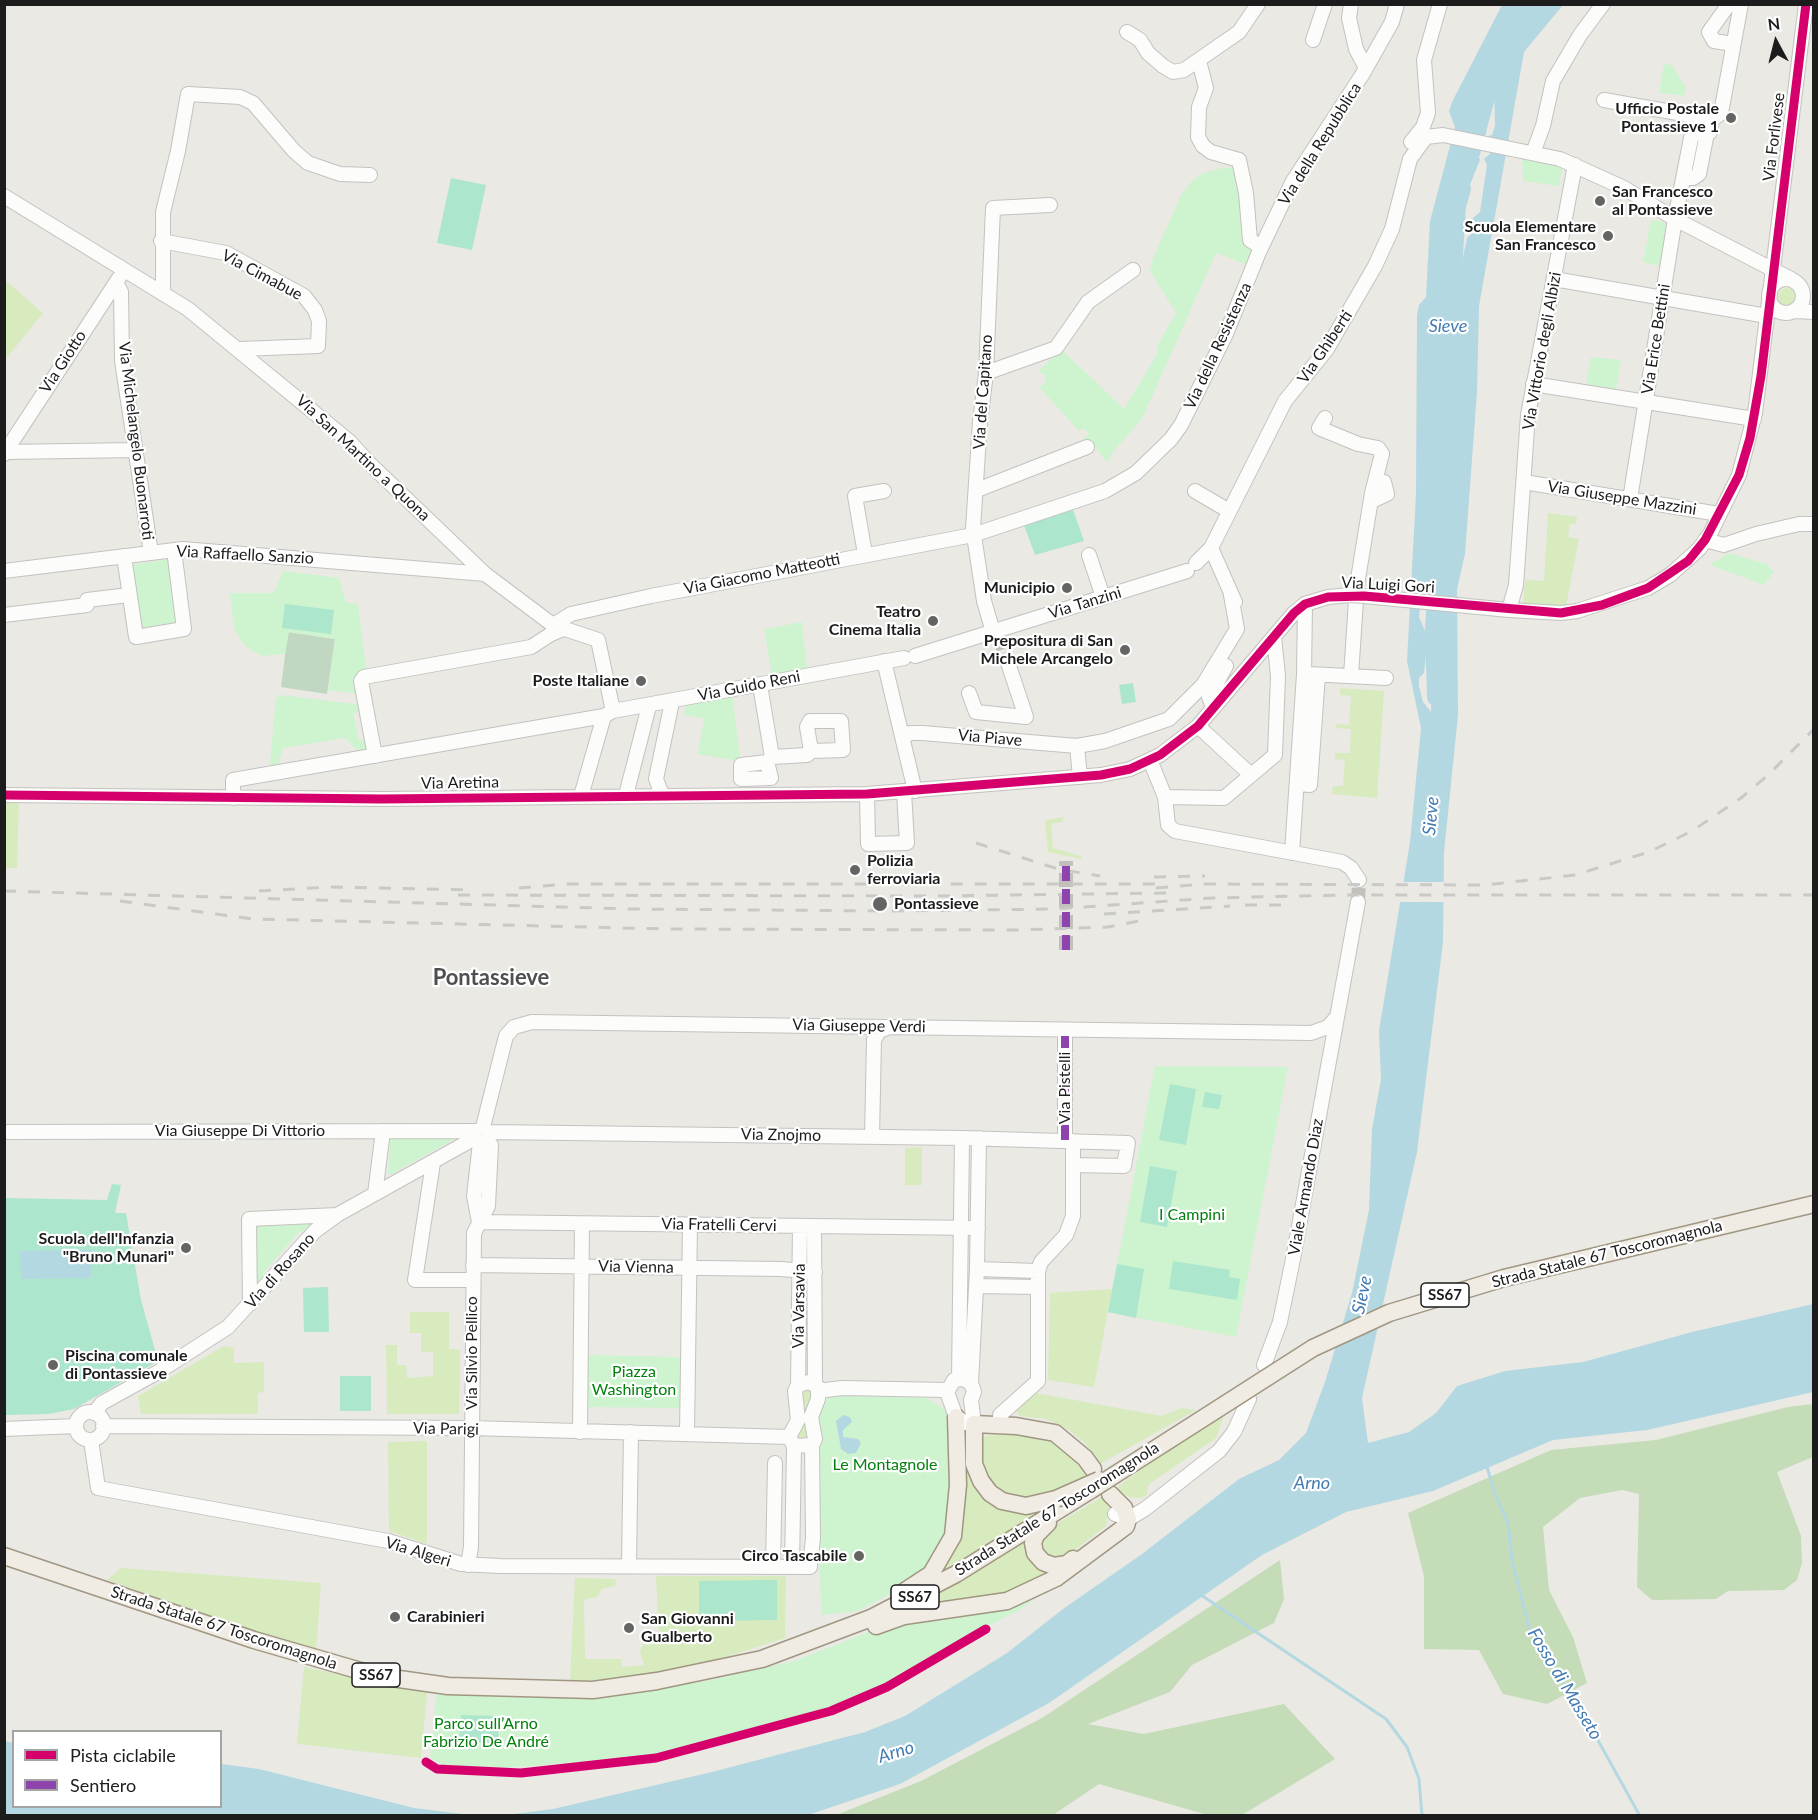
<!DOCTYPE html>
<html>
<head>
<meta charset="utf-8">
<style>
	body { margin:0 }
	#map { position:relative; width:1818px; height:1820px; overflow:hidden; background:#eae9e4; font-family:Lato,sans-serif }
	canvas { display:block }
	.frame { position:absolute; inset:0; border:6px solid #1c1c1c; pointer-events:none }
	.legend { position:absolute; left:12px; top:1730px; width:210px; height:78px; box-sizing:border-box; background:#fff; border:2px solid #a4a4a4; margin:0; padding:8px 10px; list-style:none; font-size:18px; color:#1c1c1c }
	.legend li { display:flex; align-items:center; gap:12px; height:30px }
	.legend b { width:30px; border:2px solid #a4a4a4 }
	.north { position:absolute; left:1746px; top:12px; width:60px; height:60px; -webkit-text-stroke:4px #fff; paint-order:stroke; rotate:353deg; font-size:16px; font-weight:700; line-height:24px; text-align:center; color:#1c1c1c }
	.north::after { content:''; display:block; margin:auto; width:21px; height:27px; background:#1c1c1c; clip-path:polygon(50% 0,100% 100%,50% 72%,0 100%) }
</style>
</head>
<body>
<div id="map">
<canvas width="1818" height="1820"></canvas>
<div class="frame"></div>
<ul class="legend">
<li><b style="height:8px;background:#d6006c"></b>Pista ciclabile</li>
<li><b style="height:8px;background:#8e44ad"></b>Sentiero</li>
</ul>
<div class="north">N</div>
</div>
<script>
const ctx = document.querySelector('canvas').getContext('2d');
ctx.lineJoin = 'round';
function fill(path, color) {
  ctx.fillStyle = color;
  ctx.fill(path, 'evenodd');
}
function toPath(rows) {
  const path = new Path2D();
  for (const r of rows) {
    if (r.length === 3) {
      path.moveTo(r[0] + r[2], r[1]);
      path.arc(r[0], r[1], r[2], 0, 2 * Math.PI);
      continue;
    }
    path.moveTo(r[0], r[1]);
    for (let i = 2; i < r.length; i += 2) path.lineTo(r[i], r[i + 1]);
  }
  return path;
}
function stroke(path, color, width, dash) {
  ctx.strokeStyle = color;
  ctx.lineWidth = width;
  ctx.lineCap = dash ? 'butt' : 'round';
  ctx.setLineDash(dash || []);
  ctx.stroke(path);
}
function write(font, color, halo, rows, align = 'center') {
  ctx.font = font + ' Lato,sans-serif';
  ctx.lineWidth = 4.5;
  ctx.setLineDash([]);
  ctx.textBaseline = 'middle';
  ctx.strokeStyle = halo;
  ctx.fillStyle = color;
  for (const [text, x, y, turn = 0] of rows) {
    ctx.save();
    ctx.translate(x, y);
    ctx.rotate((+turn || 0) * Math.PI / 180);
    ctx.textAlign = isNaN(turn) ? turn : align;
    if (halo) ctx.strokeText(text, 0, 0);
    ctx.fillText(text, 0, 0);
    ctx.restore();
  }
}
fill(toPath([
	[5,280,43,313,5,360],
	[1787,297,9],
	[1548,513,1577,517,1576,524,1570,524,1568,537,1579,539,1566,606,1523,604,1525,580,1544,581],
	[1340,688,1384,691,1377,798,1332,794,1333,786,1343,786,1345,760,1335,759,1335,753,1350,753,1351,729,1336,728,1336,724,1349,725,1351,696,1340,695],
	[5,800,19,801,17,868,5,868],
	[1064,817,1062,822,1051,824,1053,848,1081,856,1081,859,1048,852,1045,820],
	[922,1147,922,1185,905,1185,905,1148],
	[1112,1289,1094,1387,1048,1380,1050,1293],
	[410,1312,449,1312,449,1349,460,1350,459,1414,387,1414,386,1345,397,1345,397,1365,406,1365,407,1378,433,1376,433,1352,421,1352,421,1333,410,1333],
	[224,1346,234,1348,234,1363,264,1362,264,1392,258,1393,258,1414,141,1414,138,1396],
	[807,1387,814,1392,809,1440,796,1440,800,1392],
	[1036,1393,1162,1416,1181,1408,1196,1410,1100,1464,1086,1444,1069,1430,1046,1419,1020,1416,1015,1410],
	[1224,1415,1216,1438,1148,1485,1147,1495,1142,1498,1129,1497,1118,1491,1116,1488,1176,1444],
	[1020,1433,1054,1440,1070,1451,1088,1475,1073,1485,1036,1500,1001,1495,979,1470,980,1440,986,1436],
	[427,1441,427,1544,389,1531,388,1442],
	[962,1452,968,1452,977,1483,1040,1511,936,1577],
	[1102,1497,1109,1508,1106,1526,1063,1559,1055,1560,1043,1553,1040,1536,1043,1532],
	[1028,1537,1058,1572,1011,1594,909,1607],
	[121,1568,321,1583,316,1652,107,1580],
	[656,1576,786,1576,785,1638,701,1665,637,1677,570,1682,575,1578,616,1579,615,1586,602,1589,597,1597,584,1600,585,1659,621,1659,622,1667,644,1665,640,1651,645,1640,659,1639],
	[304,1667,427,1693,421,1758,297,1744]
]), '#d7ebbf');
fill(toPath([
	[1813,1404,1813,1457,1777,1472,1801,1536,1802,1563,1797,1580,1784,1590,1728,1591,1716,1599,1652,1600,1637,1587,1639,1494,1622,1490,1580,1498,1543,1527,1549,1590,1573,1637,1587,1683,1547,1704,1503,1694,1479,1650,1424,1649,1424,1576,1408,1513,1551,1450,1656,1440,1788,1407],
	[1280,1560,1284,1599,1274,1623,1192,1665,1170,1692,1088,1724,1144,1734,1284,1704,1335,1759,1242,1815,1208,1815,1099,1784,1053,1815,836,1815,921,1781,1042,1718]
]), '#c4dcb7');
fill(toPath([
	[288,632,335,639,327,694,281,687]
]), '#c1d7c2');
fill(toPath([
	[1664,64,1672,65,1686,88,1684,96,1659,93],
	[1522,155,1559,165,1562,170,1559,186,1523,181],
	[1237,167,1260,250,1255,268,1216,253,1142,419,1111,454,1108,463,1094,446,1083,439,1089,434,1084,428,1079,431,1039,387,1045,382,1045,375,1038,371,1062,350,1124,409,1156,356,1158,344,1176,313,1150,271,1153,258,1181,195,1192,181,1203,173,1222,168],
	[1651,220,1668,223,1663,267,1643,262],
	[1591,357,1621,360,1616,390,1586,386],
	[1728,553,1767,564,1774,572,1764,585,1710,565],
	[171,559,180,626,138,631,130,565],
	[283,571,339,578,346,602,358,604,366,668,357,675,360,694,328,690,335,639,289,632,285,654,261,656,244,645,234,629,230,593,274,593],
	[802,622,807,668,772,675,764,629],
	[732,694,740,758,732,760,698,754,704,719,684,715,686,705],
	[282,695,362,705,362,711,353,714,359,740,368,741,370,750,360,753,345,738,283,748,276,773,269,773,276,698],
	[1155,1066,1288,1067,1236,1337,1108,1312],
	[451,1136,451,1141,392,1174,388,1174,390,1137],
	[317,1222,308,1231,299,1232,263,1273,264,1276,269,1277,256,1291,254,1223],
	[587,1355,681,1357,681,1408,587,1407],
	[839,1395,927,1398,944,1409,948,1415,951,1513,944,1538,931,1562,909,1584,858,1611,821,1615,816,1416,823,1400],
	[1068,1575,1019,1610,953,1644,916,1669,832,1708,656,1756,620,1760,485,1769,444,1766,430,1757,437,1694,527,1698,591,1697,706,1681,794,1661,882,1627,927,1617]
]), '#cef4cf');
fill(toPath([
	[451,178,486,185,472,250,437,243],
	[1073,510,1084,541,1035,555,1024,525],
	[285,604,334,610,331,634,282,628],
	[1133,683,1136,702,1122,704,1119,685],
	[1170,1084,1196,1089,1186,1145,1159,1140],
	[1205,1092,1222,1095,1219,1109,1202,1107],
	[1150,1166,1177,1171,1167,1227,1140,1222],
	[112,1184,121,1185,115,1213,126,1213,141,1300,158,1361,74,1409,48,1414,5,1415,5,1198,107,1200],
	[1173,1261,1230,1270,1229,1277,1240,1279,1237,1300,1169,1289],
	[1117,1264,1144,1269,1136,1318,1108,1312],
	[328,1287,329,1332,304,1332,303,1288],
	[340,1376,371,1376,371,1411,340,1411],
	[777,1580,777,1620,699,1621,699,1581],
	[461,1715,499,1716,498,1743,459,1742]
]), '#abe6cd');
fill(toPath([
	[1502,5,1563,5,1524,52,1479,306,1477,392,1465,554,1457,589,1458,715,1444,852,1443,942,1417,1152,1362,1398,1368,1443,1409,1432,1436,1413,1457,1386,1505,1371,1583,1362,1692,1332,1813,1304,1813,1392,1647,1430,1553,1440,1433,1491,1346,1512,1262,1555,1049,1703,900,1784,808,1815,498,1816,553,1809,712,1772,865,1732,905,1716,1007,1653,1063,1609,1142,1554,1239,1479,1279,1460,1306,1433,1325,1382,1352,1293,1369,1210,1372,1129,1381,1079,1379,1031,1410,842,1421,728,1407,661,1416,494,1417,315,1419,305,1426,297,1430,221,1455,127,1449,111,1452,102],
	[1494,89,1495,126,1492,135,1488,136,1495,149,1484,159,1487,165,1480,212,1473,218,1471,234,1467,238,1456,291,1450,295,1445,270,1446,251,1456,212,1461,207,1480,160,1474,143,1487,133,1483,129,1475,133,1471,131,1470,124,1482,94],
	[1433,575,1437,591,1433,595,1436,620,1442,637,1435,657,1436,672,1432,677,1431,712,1423,702,1419,686,1419,678,1424,673,1428,638,1419,617,1421,595],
	[91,1250,91,1278,21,1279,20,1251],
	[843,1415,850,1417,852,1422,843,1430,843,1437,858,1439,861,1443,856,1453,848,1454,841,1449,836,1421],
	[5,1741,13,1743,14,1806,220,1806,221,1764,259,1769,414,1808,471,1815,5,1815]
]), '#b4d8e1');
fill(toPath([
	[1401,882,1447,882,1447,902,1398,902]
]), '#eae9e4');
stroke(toPath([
	[1487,1467,1495,1494,1508,1523,1512,1560,1529,1628,1575,1699,1640,1816],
	[1201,1595,1386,1719,1407,1747,1419,1779,1422,1816]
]), '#b4d8e1', 3);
stroke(toPath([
	[1471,153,1487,94,1500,69],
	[1450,319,1457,206,1462,189],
	[1436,697,1434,628,1438,566]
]), '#b4d8e1', 18);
stroke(toPath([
	[999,636,1007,660],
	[1358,902,1359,880],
	[1066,950,1066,861]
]), '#c1c0bc', 14, [14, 7]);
const minor = toPath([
	[1351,4,1349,18,1356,49,1366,68],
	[1729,4,1709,32,1714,41,1733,44],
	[1127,32,1140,40,1148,53,1163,66,1173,72,1184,70,1239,32,1258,4],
	[1313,40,1325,4],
	[1199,61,1206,88,1199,107,1198,137,1203,146,1211,152,1239,160,1246,193,1250,240,1261,247,1259,252],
	[1604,100,1700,117],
	[1697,131,1710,132,1712,120,1721,113,1741,4],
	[1411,142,1423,127,1428,113,1424,60,1440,4],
	[1533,153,1543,126,1553,81,1580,35,1603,4],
	[1684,178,1693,178,1699,174,1707,133],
	[4,196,188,309,350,442,369,463,485,574,553,625,598,640,613,711],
	[161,241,226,253,304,296,315,310,319,321,318,346,240,349],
	[1554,279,1767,316],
	[1786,296,17],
	[116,283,121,292,122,361,151,553],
	[163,294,163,212,178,151,188,94,240,97,253,103,294,151,308,163,340,174,370,175],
	[1795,311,1814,312],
	[986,373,1056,348,1088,302,1133,270],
	[1533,384,1754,419],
	[1325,418,1319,428,1358,444,1378,448,1382,454,1372,493,1357,585,1351,676],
	[6,452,136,450],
	[4,454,119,278],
	[1524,482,1719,514],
	[977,490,1087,447],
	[1195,491,1229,511],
	[1630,499,1675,219,1691,138,1697,131],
	[1372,501,1387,494,1384,482,1377,480],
	[1705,540,1724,545,1756,534,1799,524,1814,524],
	[1211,548,1235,602],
	[865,554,855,496,884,491],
	[1089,555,1103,597],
	[124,556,136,637,184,629,174,550],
	[1196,563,1211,548,1285,401,1327,349,1375,266,1392,229,1410,159,1426,137,1443,135,1560,159,1624,188,1675,219,1791,279],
	[4,571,183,549,485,574],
	[1364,596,1509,610,1561,613,1577,611,1648,588,1670,575,1699,549,1710,534,1739,475,1755,413,1806,4],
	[1509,610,1516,585,1528,415,1575,165],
	[4,615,87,605,87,600,129,595],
	[553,625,571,614,651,596,973,535,1105,491,1136,473,1171,439,1181,425,1226,334,1259,252,1293,181,1362,75,1392,22,1397,4],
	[993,632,984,601,973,529,980,421,986,373,993,208,1050,205],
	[915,656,1187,571],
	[884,661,915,791],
	[1309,674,1386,678],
	[760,685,772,757,807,755,811,751,843,750,841,721,810,721,807,727,811,751],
	[969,693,976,712,1026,717,1007,660],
	[1213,707,1209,697,1226,666],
	[1198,726,1251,775],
	[904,737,910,733,922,733,1077,746,1105,741,1169,719,1203,685,1237,629,1231,595],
	[1077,746,1080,777],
	[375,756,361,681,364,677,531,647,551,634,563,629],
	[1150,760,1165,797,1168,825,1175,831,1342,862,1351,868,1359,880],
	[767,762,771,778,741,779,741,765,767,762,772,757],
	[1298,784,1310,785,1318,675],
	[867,794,868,844,907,843,904,792],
	[4,795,382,799,867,794,1101,775,1130,769,1160,755,1198,726,1294,613,1305,604,1328,597,1350,595],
	[626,795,649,706],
	[662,795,656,779,672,702],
	[581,796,604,716],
	[1165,797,1224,798,1275,755,1278,676,1274,637],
	[233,798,233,780,604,716,613,711,904,658],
	[1292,853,1304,674,1305,604],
	[483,1127,506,1036,514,1027,532,1022,1311,1033,1328,1027,1335,1019],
	[4,1132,475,1131],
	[488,1132,962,1138,1128,1143,1124,1166,1073,1165],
	[872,1137,874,1040,879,1031,890,1027],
	[1065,1140,1065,1036],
	[433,1163,415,1280,473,1280],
	[375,1194,383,1131],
	[479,1222,978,1228],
	[479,1222,474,1196,480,1143],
	[814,1226,815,1384],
	[473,1265,781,1269,815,1272],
	[977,1269,1038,1271],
	[976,1286,1037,1287],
	[250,1304,249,1219,337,1215],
	[1264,1365,1280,1322,1293,1259,1358,902],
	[959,1379,962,1138],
	[809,1382,818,1387,818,1399,811,1417,815,1439,812,1445,794,1446,789,1437,798,1420,795,1391,798,1385,809,1382],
	[971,1383,963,1379,954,1380,947,1392,956,1417,966,1423,974,1424,971,1400,974,1392,971,1383,977,1269,979,1138],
	[798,1385,800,1226],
	[818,1391,842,1388,947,1390],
	[90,1426,14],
	[94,1413,102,1403,158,1372,228,1327,315,1231,337,1215,475,1138],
	[1000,1425,1000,1415,1038,1381,1038,1271,1041,1262,1066,1235,1073,1216,1073,1141],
	[103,1426,471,1428,789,1437],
	[4,1429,76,1426],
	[580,1432,582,1224],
	[687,1433,690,1225],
	[91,1440,98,1488,388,1541,461,1564,500,1566,810,1567,813,1538,812,1445],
	[1115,1514,1128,1519,1145,1509,1219,1451,1234,1432,1249,1399],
	[468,1565,471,1547,474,1233,488,1206,491,1145,487,1140],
	[629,1566,631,1432],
	[773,1567,775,1463],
	[792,1567,794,1446]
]);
const major = toPath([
	[1056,1499,1026,1506,1002,1501,990,1493,981,1481,974,1464,974,1424,1016,1426,1055,1433,1085,1458,1093,1469],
	[1048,1523,1036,1535,1033,1543,1035,1553,1043,1562,1054,1566,1067,1564,1073,1559],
	[4,1556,254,1640,378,1676,448,1686,593,1690,657,1681,762,1659,871,1618,956,1574,1091,1490],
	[905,1591,931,1574,953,1536,958,1485,956,1417],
	[876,1626,904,1616,1007,1601,1056,1578,1126,1526,1128,1519,1124,1508,1110,1494]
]);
stroke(minor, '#c3c2c0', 16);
stroke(major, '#a09681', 19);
stroke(minor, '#fcfcfb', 14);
stroke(major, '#f0ebe3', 16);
stroke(toPath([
	[976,843,1058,869,1100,876],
	[1154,877,1205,876],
	[519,888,566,884,1164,884],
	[1156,888,1203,884,1485,885,1575,875,1649,852,1692,831,1741,798,1767,776,1814,729],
	[4,891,632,909,890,911,1055,909,1212,898,1345,895,1814,895],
	[259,891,330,887,469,890],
	[458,895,935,896,1166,893],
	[120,901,253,919,667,929,1018,930,1108,927,1149,919],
	[1245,905,1287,905],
	[1104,914,1230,906]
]), '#c9c9c8', 3, [12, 12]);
const minorBridge = toPath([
	[1350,595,1364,596]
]);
const majorBridge = toPath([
	[1091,1490,1313,1348,1389,1313,1504,1278,1814,1204],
	[1056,1499,1099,1480]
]);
stroke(minorBridge, '#c3c2c0', 16, []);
stroke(majorBridge, '#a09681', 19, []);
stroke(minorBridge, '#fcfcfb', 14);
stroke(majorBridge, '#f0ebe3', 16);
stroke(toPath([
	[1066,950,1066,861],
	[1065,1140,1065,1036]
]), '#8e44ad', 8, [15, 8]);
stroke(toPath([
	[4,795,382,799,867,794,1101,775,1130,769,1160,755,1198,726,1294,613,1305,604,1328,597,1364,596,1561,613,1602,605,1648,588,1688,561,1705,540,1739,475,1750,438,1761,376,1806,4],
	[426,1762,437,1769,521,1773,656,1758,831,1711,887,1687,986,1629]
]), '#d6006c', 9);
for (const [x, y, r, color] of [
	[1731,118,6,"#646462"],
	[1600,201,6,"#646462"],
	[1608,236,6,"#646462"],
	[1067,588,6,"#646462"],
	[933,621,6,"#646462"],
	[1125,650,6,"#646462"],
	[641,681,6,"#646462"],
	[855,870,6,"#646462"],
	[880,904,8,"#646462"],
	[186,1248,6,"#646462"],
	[53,1365,6,"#646462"],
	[859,1556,6,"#646462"],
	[395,1617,6,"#646462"],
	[629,1628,6,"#646462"]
]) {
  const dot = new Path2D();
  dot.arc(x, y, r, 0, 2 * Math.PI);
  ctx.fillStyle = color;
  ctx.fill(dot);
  stroke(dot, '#fff', 2);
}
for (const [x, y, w] of [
	[1445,1295,48],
	[915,1597,48],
	[376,1675,48]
]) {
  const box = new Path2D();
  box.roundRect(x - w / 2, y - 12, w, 24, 4.5);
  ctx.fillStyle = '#fff';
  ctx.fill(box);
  stroke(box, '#1c1c1c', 1.5);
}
write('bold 15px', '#1c1c1c', null, [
	["SS67",1445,1295],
	["SS67",915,1597],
	["SS67",376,1675]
]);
write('bold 16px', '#1c1c1c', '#fff', [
	["Ufficio Postale",1719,109],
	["Pontassieve 1",1719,127],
	["San Francesco",1612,192,"left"],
	["al Pontassieve",1612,210,"left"],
	["Scuola Elementare",1596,227],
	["San Francesco",1596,245],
	["Municipio",1055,588],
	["Teatro",921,612],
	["Cinema Italia",921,630],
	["Prepositura di San",1113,641],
	["Michele Arcangelo",1113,659],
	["Poste Italiane",629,681],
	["Polizia",867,861,"left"],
	["ferroviaria",867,879,"left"],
	["Pontassieve",894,904,"left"],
	["Scuola dell'Infanzia",174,1239],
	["\"Bruno Munari\"",174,1257],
	["Piscina comunale",65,1356,"left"],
	["di Pontassieve",65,1374,"left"],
	["Circo Tascabile",847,1556],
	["Carabinieri",407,1617,"left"],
	["San Giovanni",641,1619,"left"],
	["Gualberto",641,1637,"left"]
], 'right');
write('16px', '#1c1c1c', '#fff', [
	["Via Forlivese",1774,137,-83],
	["Via della Repubblica",1320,144,-58],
	["Via Cimabue",262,275,28],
	["Via Erice Bettini",1656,339,-81],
	["Via della Resistenza",1218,346,-65],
	["Via Ghiberti",1325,347,-56],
	["Via Vittorio degli Albizi",1542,351,-80],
	["Via Giotto",63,362,-57],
	["Via del Capitano",983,392,-86],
	["Via Michelangelo Buonarroti",136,441,83],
	["Via San Martino a Quona",363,458,43],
	["Via Giuseppe Mazzini",1622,498,9],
	["Via Raffaello Sanzio",245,555,3],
	["Via Giacomo Matteotti",762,574,-11],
	["Via Luigi Gori",1388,585,3],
	["Via Tanzini",1085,603,-17],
	["Via Guido Reni",749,686,-11],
	["Via Piave",990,738,5],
	["Via Aretina",460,783,-1],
	["Via Giuseppe Verdi",859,1026,1],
	["Via Pistelli",1065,1088,-90],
	["Via Giuseppe Di Vittorio",240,1131],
	["Via Znojmo",781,1135,1],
	["Viale Armando Diaz",1306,1187,-80],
	["Via Fratelli Cervi",719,1225,1],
	["Strada Statale 67 Toscoromagnola",1607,1254,-14],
	["Via Vienna",636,1267,1],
	["Via di Rosano",280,1271,-48],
	["Via Varsavia",799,1306,-89],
	["Via Silvio Pellico",472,1353,-90],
	["Via Parigi",446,1429,1],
	["Strada Statale 67 Toscoromagnola",1057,1509,-32],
	["Via Algeri",418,1552,17],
	["Strada Statale 67 Toscoromagnola",224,1628,18]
]);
write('16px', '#03810d', '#fff', [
	["I Campini",1192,1215],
	["Piazza",634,1372],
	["Washington",634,1390],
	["Le Montagnole",885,1465],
	["Parco sull’Arno",486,1724],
	["Fabrizio De André",486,1742]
]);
write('italic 18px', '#427ab2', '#fff', [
	["Sieve",1448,326],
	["Sieve",1431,816,-85],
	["Sieve",1362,1295,-78],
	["Arno",1312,1483],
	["Fosso di Masseto",1565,1684,59],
	["Arno",896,1752,-17]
]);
write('bold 22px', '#4f4f4f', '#fff', [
	["Pontassieve",491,978]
]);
</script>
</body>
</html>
